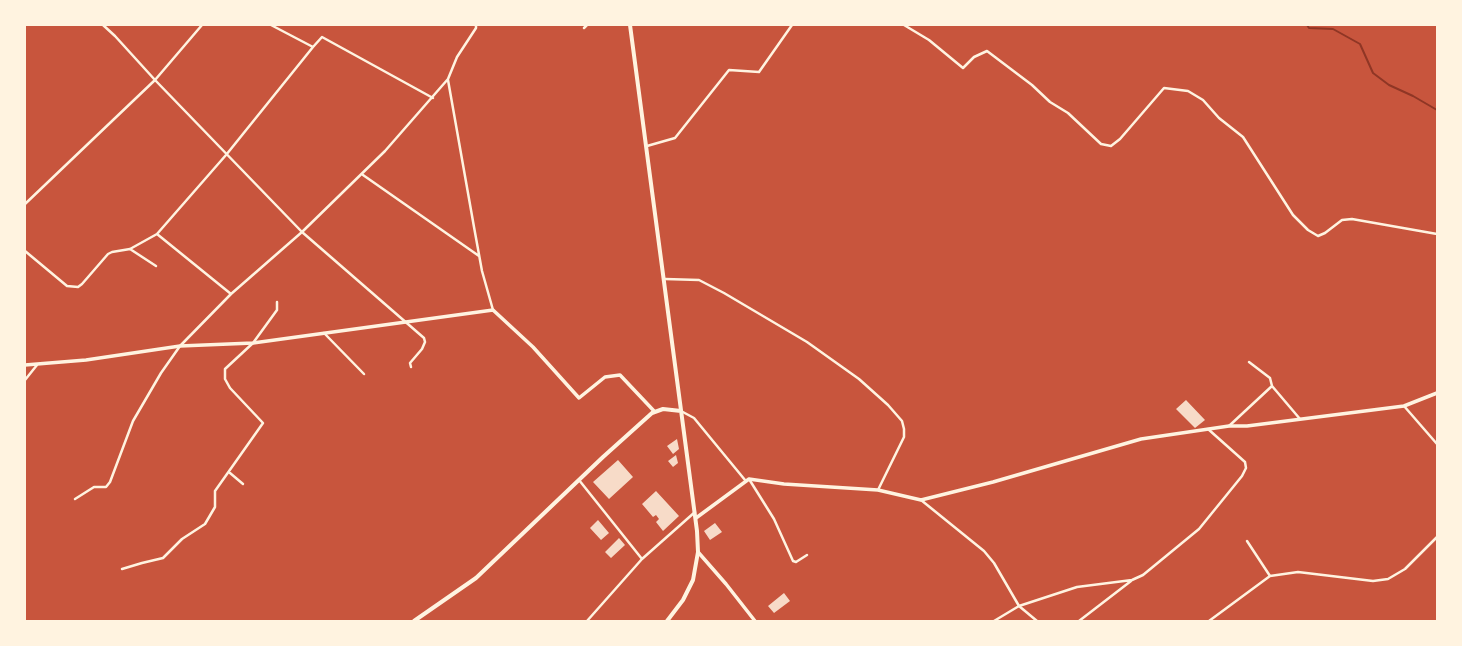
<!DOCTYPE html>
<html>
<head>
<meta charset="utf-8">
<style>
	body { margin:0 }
	#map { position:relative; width:1462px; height:646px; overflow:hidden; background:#c8553d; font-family:Arial,sans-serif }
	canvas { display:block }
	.frame { position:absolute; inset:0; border:26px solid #fff3e0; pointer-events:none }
</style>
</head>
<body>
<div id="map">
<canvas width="1462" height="646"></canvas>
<div class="frame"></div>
</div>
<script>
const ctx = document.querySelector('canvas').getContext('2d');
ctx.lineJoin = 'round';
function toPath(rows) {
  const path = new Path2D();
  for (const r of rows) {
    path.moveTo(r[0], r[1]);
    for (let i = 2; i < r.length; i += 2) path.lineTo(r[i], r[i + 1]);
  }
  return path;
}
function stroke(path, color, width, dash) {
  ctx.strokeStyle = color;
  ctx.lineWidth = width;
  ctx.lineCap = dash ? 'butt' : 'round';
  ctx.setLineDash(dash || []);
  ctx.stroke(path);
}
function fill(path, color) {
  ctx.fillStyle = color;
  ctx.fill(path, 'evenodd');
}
stroke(toPath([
	[1307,25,1309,28,1333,29,1360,44,1373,73,1389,85,1413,96,1437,110]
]), '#8f3625', 2);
fill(toPath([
	[1186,400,1205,420,1195,428,1176,409],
	[677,439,679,449,673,454,667,446],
	[676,455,678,463,673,467,668,461],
	[618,460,633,477,609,499,593,482],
	[656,491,679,516,663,531,656,522,659,519,656,515,653,517,642,504],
	[598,520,609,533,601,540,590,528],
	[715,523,722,532,710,540,704,531],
	[619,538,625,545,611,558,605,552],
	[784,593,790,601,774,613,768,606]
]), '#f7dbc8');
stroke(toPath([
	[103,25,115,36,155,80,302,232,424,338,425,342,422,349,410,363,411,367],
	[271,25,313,47,322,37,433,98],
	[904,25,929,40,963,68,974,57,987,51,1032,85,1050,102,1068,113,1101,144,1111,146,1120,139,1164,88,1188,91,1203,100,1219,118,1243,137,1293,215,1308,230,1318,236,1325,233,1342,220,1352,219,1437,234],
	[584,28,587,25],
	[448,80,474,227,482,271,493,310],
	[647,146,675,138,729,70,759,72,792,25],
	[363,175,479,256],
	[25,204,155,80,202,25],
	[157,234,231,294],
	[130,249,156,266],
	[25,251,67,286,78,287,82,284,108,254,112,252,130,249,157,234,226,155,313,47],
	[665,279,699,280,724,293,807,342,859,379,888,405,902,421,904,429,904,437,878,490],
	[324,333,364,374],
	[1249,362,1270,378,1272,386],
	[25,380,37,365],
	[1404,406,1437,444],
	[681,411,694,418,745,480],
	[1229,426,1272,386,1300,419],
	[230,473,243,484],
	[749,479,774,519,793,561,796,562,807,555],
	[579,480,642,559],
	[75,499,94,487,106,487,110,482,133,421,161,373,180,346,231,294,302,232,385,151,448,79,457,57,476,28,476,25],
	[921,500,984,551,994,563,1019,606,1037,621],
	[1247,541,1270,576],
	[122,569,142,563,163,558,182,539,205,524,215,507,215,491,263,423,230,388,225,379,225,369,253,343,277,310,277,302],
	[587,621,642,559,695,512],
	[994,621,1019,606,1077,587,1132,580,1143,575,1199,529,1242,476,1246,468,1245,462,1208,429],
	[1079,621,1131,581],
	[1209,621,1270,576,1298,572,1373,581,1388,579,1405,569,1437,537]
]), '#fff3e0', 2.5);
stroke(toPath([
	[25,365,86,360,180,346,253,343,493,310,533,347,579,398,605,377,620,375,654,411],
	[696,518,749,479,784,484,878,490,921,500,993,482,1141,439,1229,426,1247,426,1404,406,1437,393],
	[698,552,726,584,755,621]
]), '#fff3e0', 3.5);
stroke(toPath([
	[630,25,697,531,698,552,693,580,683,600,667,621],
	[414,621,476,578,603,457,652,413,663,409,681,411]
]), '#fff3e0', 4);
</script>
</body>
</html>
